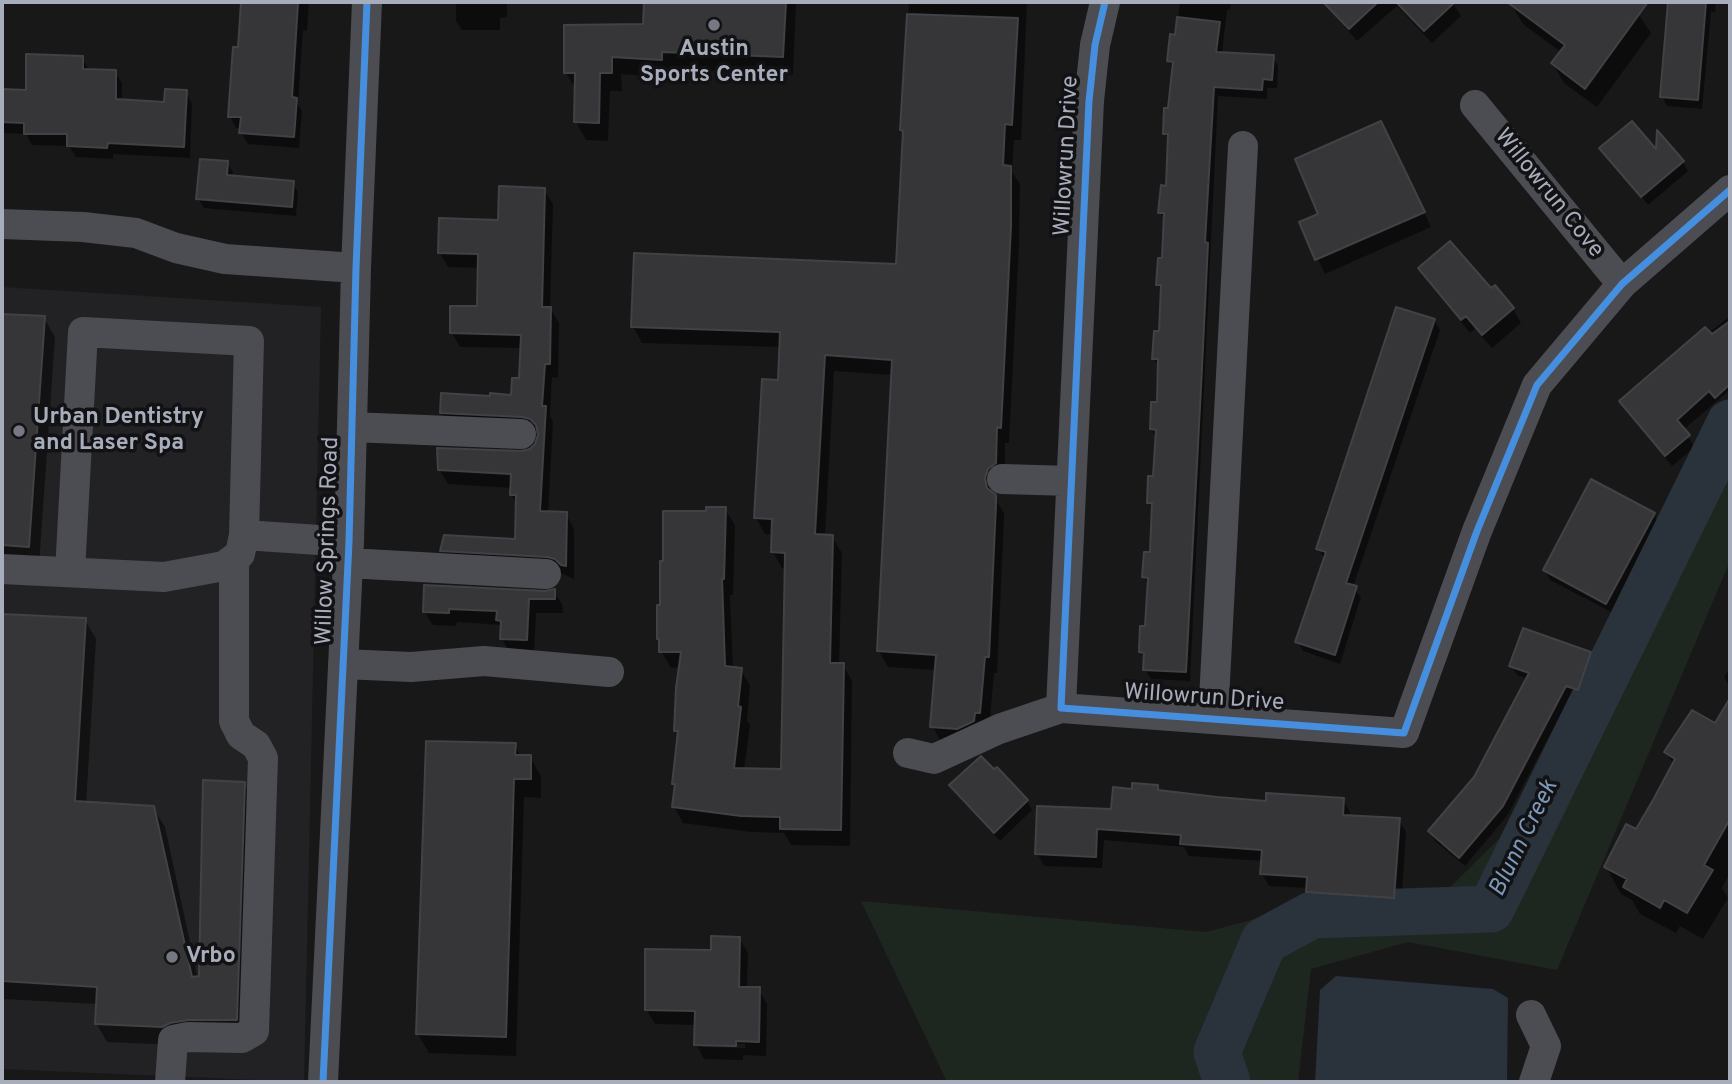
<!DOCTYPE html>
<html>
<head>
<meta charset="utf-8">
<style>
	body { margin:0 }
	#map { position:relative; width:1732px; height:1084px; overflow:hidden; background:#181819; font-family:Overpass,sans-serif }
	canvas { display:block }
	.frame { position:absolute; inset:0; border:4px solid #a8adbb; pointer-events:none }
</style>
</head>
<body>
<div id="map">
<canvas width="1732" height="1084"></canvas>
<div class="frame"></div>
</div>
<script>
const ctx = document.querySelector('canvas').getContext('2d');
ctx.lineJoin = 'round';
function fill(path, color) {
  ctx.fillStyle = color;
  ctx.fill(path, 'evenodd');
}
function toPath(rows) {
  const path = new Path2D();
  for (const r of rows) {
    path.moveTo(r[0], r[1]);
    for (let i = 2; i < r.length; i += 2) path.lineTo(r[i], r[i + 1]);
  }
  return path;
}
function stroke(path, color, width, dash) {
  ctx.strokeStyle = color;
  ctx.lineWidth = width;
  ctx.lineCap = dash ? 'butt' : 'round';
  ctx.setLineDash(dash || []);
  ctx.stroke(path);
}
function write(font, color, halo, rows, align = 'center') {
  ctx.font = font + ' Overpass,sans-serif';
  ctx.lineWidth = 7;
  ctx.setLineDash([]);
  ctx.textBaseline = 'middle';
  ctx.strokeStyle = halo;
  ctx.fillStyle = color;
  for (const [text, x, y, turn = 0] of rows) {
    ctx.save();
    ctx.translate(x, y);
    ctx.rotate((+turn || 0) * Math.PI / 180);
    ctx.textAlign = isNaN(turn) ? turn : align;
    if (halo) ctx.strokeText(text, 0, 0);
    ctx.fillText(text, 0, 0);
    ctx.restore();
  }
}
fill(toPath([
	[2,287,321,307,304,1082,2,1069]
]), '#222225');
fill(toPath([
	[1730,410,1730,561,1557,970,1408,942,1311,969,1298,1082,947,1082,861,901,1206,932,1319,902,1437,900,1509,829,1708,441]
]), '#1e2620');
fill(toPath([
	[1336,976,1493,989,1508,998,1507,1082,1315,1082,1320,990]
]), '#2a323c');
fill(toPath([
	[242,2,309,2,307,31,303,30,298,104,302,111,299,148,248,144,241,133,242,128,236,128,230,116,240,49],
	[456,2,507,2,507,17,500,18,500,30,462,30,456,21],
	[646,2,796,2,793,75,672,69,672,78,621,74,622,91,610,91,608,141,586,140,576,122,577,91,566,73,645,26],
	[909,2,1027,2,1021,140,1014,140,1012,172,1020,184,1019,244,1009,443,1005,443,1005,480,996,486,993,495,1004,513,1004,521,997,673,994,673,989,729,942,743,932,726,937,670,888,667,879,651,893,375,834,371,825,536,832,537,842,553,839,665,843,665,852,681,850,846,791,845,784,833,752,832,683,823,674,807,676,788,674,783,679,736,676,730,681,667,671,668,661,651,661,606,708,512,725,509,735,525,733,595,730,595,733,669,741,670,750,686,747,720,750,725,744,770,783,771,787,569,782,568,773,552,773,535,765,534,756,518,779,382,781,347,642,343,633,327,898,266],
	[1180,2,1231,2,1230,10,1227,10,1222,54,1273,57,1278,66,1277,88,1267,88,1267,99,1218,96,1190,681,1151,679,1145,670,1145,660,1141,652,1147,628,1149,587,1144,577,1152,553,1153,511,1149,502,1155,478,1157,439,1151,429,1158,404,1159,368,1154,359,1161,333,1163,292,1158,284,1164,260,1166,222,1160,212,1168,188,1170,142,1165,134,1174,70,1169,61,1176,37],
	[1323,2,1452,2,1461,16,1432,43,1397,6,1357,41],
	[1513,2,1630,2,1651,33,1597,107,1564,83,1553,64,1561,52,1523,24,1511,4],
	[1671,2,1716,2,1715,12,1711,12,1702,109,1667,106,1662,96],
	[82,57,89,71,115,72,122,83,122,101,166,103,186,92,192,104,190,158,113,154,113,159,76,157,69,146,32,145,26,134,2,133,2,91,27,91],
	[1381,123,1431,227,1325,274,1301,223,1321,215],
	[1602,149,1657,153,1683,162,1688,171,1648,205],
	[227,163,233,172,232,178,293,183,298,192,296,216,204,208,198,198],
	[544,190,553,204,550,308,559,323,558,378,552,377,550,416,553,422,548,513,566,514,574,529,574,579,556,571,450,565,442,550,516,541,517,505,511,494,512,488,448,484,440,470,531,451,537,445,540,433,532,431,450,427,441,413,492,398,512,397,521,380,522,348,460,347,452,333,478,308,479,268,448,267,440,253,500,222],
	[1420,269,1491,291,1513,309,1521,323,1492,348,1475,329,1470,333,1429,283],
	[2,315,44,318,55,337,39,565,2,563],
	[1730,316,1730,390,1683,430,1695,447,1672,466,1628,413,1622,402],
	[1434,320,1440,330,1353,587,1361,597,1340,664,1303,651,1297,641,1325,559,1318,549],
	[1654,514,1659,524,1611,612,1550,580,1545,570],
	[554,591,562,604,563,613,536,613,534,654,510,653,502,639,501,625,457,622,456,626,433,625,424,611],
	[2,616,85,620,96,639,86,804,153,808,165,827,199,984,244,784,255,803,247,1039,174,1045,107,1042,96,1023,98,1004,2,999],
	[1590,654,1596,663,1583,699,1571,695,1507,816,1465,866,1435,841,1430,832,1475,778,1528,679,1517,675,1511,665],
	[1730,668,1730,688,1724,677],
	[1730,702,1730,873,1722,888,1728,898,1703,939,1680,926,1676,933,1640,914,1632,900,1621,894,1606,867,1637,832,1674,765,1666,752,1716,725],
	[515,745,521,757,530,757,541,776,541,798,524,797,516,1056,429,1053,418,1034],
	[951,785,1027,801,1032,810,1000,841,956,794],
	[1157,787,1160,793,1267,802,1343,800,1350,812,1350,817,1399,820,1406,832,1401,910,1315,904,1308,888,1269,886,1262,874,1263,861,1189,856,1184,847,1104,840,1102,868,1044,866,1037,853,1113,811,1133,790],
	[739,938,748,953,747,989,759,989,767,1004,766,1056,743,1055,743,1060,704,1059,696,1044,696,1025,655,1024,646,1009],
	[702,1043,745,1044,745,1048,702,1047]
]), '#0007');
stroke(toPath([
	[1227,1082,1217,1052,1264,941,1312,915,1491,909,1730,423]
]), '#2a323c', 47);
const building = toPath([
	[241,2,298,3,292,97,297,98,294,137,239,133,241,117,228,117,233,47,238,47,241,2],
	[644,2,786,2,783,57,662,52,662,60,612,57,612,73,600,73,599,123,574,122,575,73,564,73,564,25,643,24,644,2],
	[1323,2,1378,2,1349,29,1323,2],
	[1396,2,1455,2,1424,31,1396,2],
	[1507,2,1648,2,1585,89,1551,63,1565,45,1507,2],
	[1668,2,1706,2,1698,100,1660,97,1668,2],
	[907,14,1018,18,1012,125,1005,124,1003,165,1011,166,1011,226,1001,428,997,427,996,463,988,469,985,478,987,488,996,495,996,504,989,657,985,657,980,713,975,713,974,721,957,729,930,727,936,655,877,651,892,360,825,355,815,534,833,535,830,663,844,663,841,830,780,829,780,817,741,816,672,807,675,784,672,784,678,731,674,731,676,688,681,652,659,652,659,639,657,639,657,605,660,605,660,561,663,561,663,511,706,511,706,507,726,507,724,579,722,579,725,666,742,668,738,706,741,707,734,768,781,769,785,553,771,552,772,519,754,518,762,379,778,380,780,332,631,327,634,253,896,264,903,131,900,130,907,14],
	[1177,17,1220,22,1216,52,1274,55,1272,80,1263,79,1262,90,1214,87,1205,242,1208,243,1201,388,1186,672,1143,670,1144,653,1139,652,1140,626,1145,626,1148,578,1142,577,1144,552,1150,552,1152,503,1147,503,1148,476,1153,476,1156,430,1150,429,1151,402,1157,402,1158,359,1152,359,1154,331,1159,331,1161,285,1156,285,1158,258,1162,258,1164,213,1158,213,1161,185,1166,186,1168,134,1163,134,1164,108,1168,108,1173,62,1167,61,1170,34,1175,35,1177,17],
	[26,54,83,56,83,69,116,70,116,99,164,102,165,89,187,90,184,147,108,143,107,148,67,146,67,134,24,134,24,123,2,122,2,89,26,90,26,54],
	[1381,121,1425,212,1315,260,1299,222,1318,214,1295,159,1381,121],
	[1632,121,1656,149,1657,130,1684,161,1641,197,1599,148,1632,121],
	[200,159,228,161,227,175,294,181,292,207,196,199,200,159],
	[499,186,545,188,542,307,551,307,550,364,545,364,542,406,546,406,540,511,567,512,566,566,561,565,555,559,547,557,440,551,444,535,515,539,516,495,510,495,511,474,438,470,437,448,521,451,530,449,535,444,538,435,536,425,530,419,522,417,440,413,441,393,490,396,490,393,511,395,512,378,519,378,521,335,450,333,450,306,477,306,478,254,438,253,439,218,498,220,499,186],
	[1450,241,1491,288,1495,285,1514,308,1482,335,1466,316,1461,320,1418,268,1450,241],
	[1396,307,1435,319,1346,583,1357,586,1335,655,1295,642,1326,552,1316,549,1396,307],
	[2,314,45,316,29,547,2,545,2,314],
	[1730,321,1730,384,1715,398,1709,391,1677,420,1690,435,1665,456,1619,401,1705,327,1712,334,1730,321],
	[1591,479,1655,513,1606,604,1543,570,1591,479],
	[424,585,545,591,555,589,555,599,529,599,527,640,500,639,501,621,496,620,497,611,449,609,449,613,423,612,424,585],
	[2,614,86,618,75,801,154,806,192,977,199,976,203,780,245,782,237,1020,188,1020,170,1023,162,1027,95,1024,97,987,2,981,2,614],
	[1523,628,1591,652,1578,690,1566,686,1503,806,1459,858,1428,831,1474,777,1529,673,1509,666,1523,628],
	[1730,698,1730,819,1704,865,1713,870,1687,913,1664,900,1660,908,1623,887,1627,879,1604,867,1626,824,1636,829,1653,800,1675,759,1664,752,1692,710,1715,723,1730,698],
	[426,741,516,743,515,755,531,755,531,779,514,779,506,1037,416,1034,426,741],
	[981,756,994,769,997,767,1028,800,994,833,949,785,981,756],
	[1132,783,1158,785,1158,790,1217,797,1266,801,1266,793,1344,798,1343,815,1400,818,1394,898,1306,892,1307,877,1260,874,1262,850,1180,844,1181,835,1097,829,1096,857,1035,854,1037,806,1111,809,1113,787,1132,789,1132,783],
	[711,936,740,937,739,987,760,987,759,1042,736,1041,736,1046,694,1045,695,1011,645,1010,645,949,711,950,711,936]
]);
fill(building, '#363638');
stroke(building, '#414245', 2);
stroke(toPath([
	[1105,2,1095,45,1089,101,1061,708,1404,733,1477,531,1537,385,1622,284,1730,190],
	[1475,105,1622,284],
	[2,224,83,227,136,233,176,248,225,259,356,268],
	[352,427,521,434],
	[1002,479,1071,481],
	[348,563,546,574],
	[2,569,164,577,224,566,240,554,244,535,349,542],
	[70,572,83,332,249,341,244,535],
	[343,664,411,667,484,661,609,672],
	[1213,719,1243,146],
	[908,753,934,759,999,729,1061,708],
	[1531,1015,1546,1046,1534,1082],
	[170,1082,173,1040,188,1037,242,1038,254,1031,263,758,256,745,241,735,234,721,234,560],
	[323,1082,349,542,356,268,367,2]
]), '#4c4d52', 30);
stroke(toPath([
	[1105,2,1095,45,1089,101,1061,708,1404,733,1477,531,1537,385,1622,284,1730,190],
	[323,1082,349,542,356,268,367,2]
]), '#468fdf', 7);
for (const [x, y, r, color] of [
	[714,25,7,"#767982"],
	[19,431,7,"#767982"],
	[172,957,7,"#767982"]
]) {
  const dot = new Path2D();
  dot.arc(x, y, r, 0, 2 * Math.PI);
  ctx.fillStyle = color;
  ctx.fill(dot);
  stroke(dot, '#121215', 2.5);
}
write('bold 23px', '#a8adbb', '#121215', [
	["Austin",714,50,"center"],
	["Sports Center",714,76,"center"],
	["Urban Dentistry",33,418],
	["and Laser Spa",33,444],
	["Vrbo",186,957]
], 'left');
write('23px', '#a8adbb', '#121215', [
	["Willowrun Drive",1068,156,-87],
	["Willowrun Cove",1548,194,51],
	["Willow Springs Road",329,541,-88],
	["Willowrun Drive",1204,699,4]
]);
write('italic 24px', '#7c98b9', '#121215', [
	["Blunn Creek",1525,839,-64]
]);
</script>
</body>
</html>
